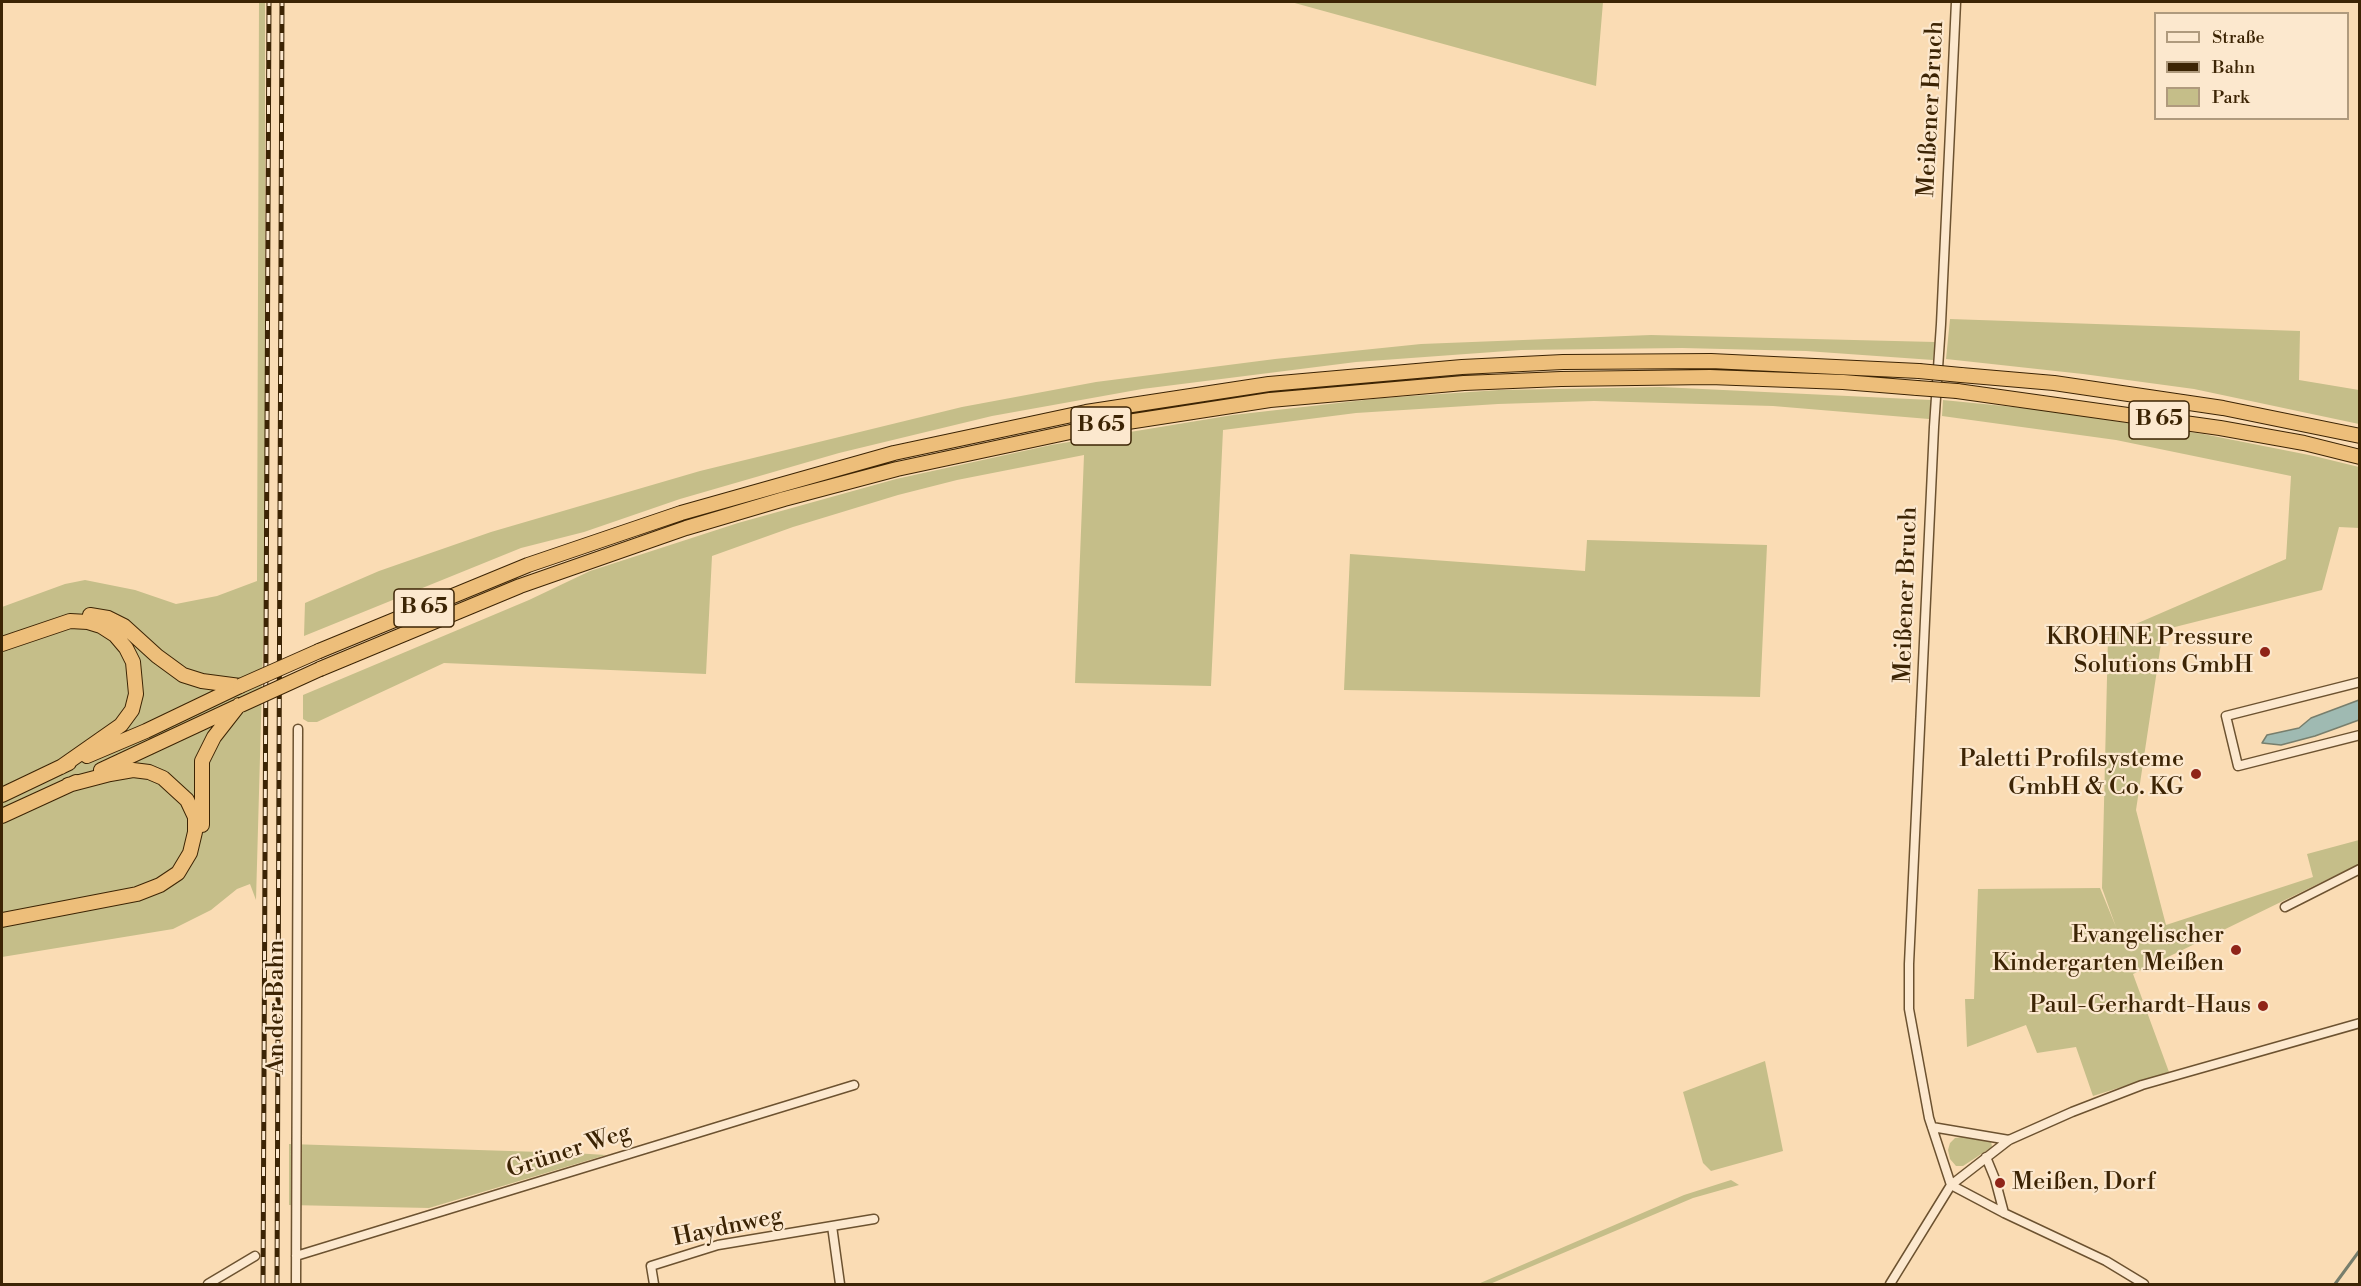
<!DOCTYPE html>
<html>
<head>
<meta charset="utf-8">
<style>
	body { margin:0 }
	#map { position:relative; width:2361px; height:1286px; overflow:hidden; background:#fadcb4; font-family:"Libre Bodoni",serif }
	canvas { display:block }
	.frame { position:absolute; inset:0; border:3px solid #3c2404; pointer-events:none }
	.legend { position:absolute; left:2154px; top:12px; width:195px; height:108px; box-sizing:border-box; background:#fce8ce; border:2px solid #af9a7d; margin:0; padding:8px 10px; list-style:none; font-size:18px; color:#3c2404 }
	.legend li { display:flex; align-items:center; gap:12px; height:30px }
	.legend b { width:30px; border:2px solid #af9a7d }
</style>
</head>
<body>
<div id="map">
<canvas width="2361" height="1286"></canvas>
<div class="frame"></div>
<ul class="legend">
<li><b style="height:8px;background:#fce8ce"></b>Straße</li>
<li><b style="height:8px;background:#3c2404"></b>Bahn</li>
<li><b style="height:16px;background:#c5be89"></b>Park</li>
</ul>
</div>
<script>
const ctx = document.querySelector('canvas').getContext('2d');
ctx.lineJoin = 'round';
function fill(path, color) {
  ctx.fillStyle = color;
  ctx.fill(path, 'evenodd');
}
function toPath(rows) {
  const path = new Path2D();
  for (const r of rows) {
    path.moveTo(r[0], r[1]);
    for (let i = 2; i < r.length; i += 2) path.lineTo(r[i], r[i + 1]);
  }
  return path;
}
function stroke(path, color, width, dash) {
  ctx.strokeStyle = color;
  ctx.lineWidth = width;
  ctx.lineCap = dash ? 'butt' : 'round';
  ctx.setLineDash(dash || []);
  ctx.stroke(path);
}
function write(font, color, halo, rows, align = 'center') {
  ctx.font = font + ' "Libre Bodoni",serif';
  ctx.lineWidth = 4.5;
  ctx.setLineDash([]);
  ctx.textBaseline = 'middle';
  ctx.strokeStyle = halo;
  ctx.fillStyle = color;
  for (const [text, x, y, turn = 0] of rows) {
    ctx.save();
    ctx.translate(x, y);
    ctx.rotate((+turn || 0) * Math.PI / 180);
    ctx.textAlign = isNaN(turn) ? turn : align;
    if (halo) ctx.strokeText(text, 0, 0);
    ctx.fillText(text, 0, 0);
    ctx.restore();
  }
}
fill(toPath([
	[259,2,265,2,265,577,256,900,250,884,237,889,211,910,173,929,2,957,2,607,65,584,85,580,135,590,176,604,217,596,257,581],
	[1291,2,1603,2,1596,86],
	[1950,319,2300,331,2299,380,2359,390,2359,424,2194,389,2083,374,1946,359],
	[1651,335,1935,342,1933,360,1806,351,1682,348,1521,350,1356,362,1142,389,992,416,839,453,680,499,584,532,521,548,304,636,305,603,379,571,491,532,700,471,962,407,1096,382,1275,359,1421,344],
	[1661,387,1931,400,1929,419,1773,406,1594,401,1498,404,1356,413,1223,430,1211,686,1075,683,1084,455,957,480,898,495,793,527,712,556,706,674,444,663,317,722,308,722,303,719,303,695,529,600,590,571,738,523,896,479,1051,445,1233,415,1382,398,1499,390],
	[1943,400,2034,409,2203,434,2314,456,2359,467,2359,528,2339,527,2322,590,2163,630,2136,810,2166,925,2313,877,2307,854,2359,840,2359,864,2133,974,2169,1072,2093,1096,2076,1047,2037,1053,2026,1025,1967,1047,1965,999,1974,999,1978,889,2100,888,2116,927,2102,888,2108,636,2286,559,2291,476,2116,440,1942,416],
	[1587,540,1767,545,1760,697,1344,690,1350,554,1585,571],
	[1765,1061,1783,1151,1711,1171,1703,1163,1683,1092],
	[1962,1137,1991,1141,1992,1147,1963,1166,1956,1166,1950,1159,1948,1150,1950,1143,1955,1138],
	[289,1144,573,1153,606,1155,429,1208,289,1205],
	[1731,1180,1739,1185,1693,1198,1490,1284,1478,1284,1684,1195]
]), '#c5be89');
const water = toPath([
	[2359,700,2359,720,2315,736,2281,745,2262,743,2267,735,2299,728,2311,718,2359,700]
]);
fill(water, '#9fbab2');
stroke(water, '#777e6c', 1.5);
stroke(toPath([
	[2335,1284,2360,1250]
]), '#777e6c', 3);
const minor = toPath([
	[2360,682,2226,716,2238,766,2360,735],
	[2285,907,2360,869],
	[1932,1127,2009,1140],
	[1986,1157,1995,1179,2004,1213],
	[1951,1185,1929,1118,1909,1009,1909,964,1934,427,1941,324,1956,2],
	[1951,1185,2004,1213,2106,1261,2144,1284],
	[832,1226,840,1284],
	[296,1256,854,1085],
	[208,1284,255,1256],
	[296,1284,298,729],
	[654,1284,651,1266,718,1245,874,1219],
	[1890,1284,1951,1185,2009,1140,2072,1112,2142,1085,2360,1023]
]);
const trunk = toPath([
	[1961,375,2054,383,2223,408,2360,436],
	[1957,391,2220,428,2304,443,2360,457],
	[90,615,108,618,124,626,157,656,183,675,202,681,240,686],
	[2,644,70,621,88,622,101,626,115,635,126,648,133,662,136,694,132,710,121,725,61,767],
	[319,651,528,565,681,513,894,453,1086,412,1269,384,1462,367,1563,362,1711,361,1919,371],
	[320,669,520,586,686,528,784,499,897,469,1089,428,1270,400,1464,383,1561,379,1710,377,1843,382,1917,388],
	[87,756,146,731,240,686],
	[101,770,236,707],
	[2,795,69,763],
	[2,816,76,782],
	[202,825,202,761,214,737,239,705],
	[2,920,137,894,160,885,178,873,190,853,195,832,195,817,187,800,163,778,149,772,133,770,110,774,68,785]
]);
stroke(minor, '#6c5230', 11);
stroke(trunk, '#3c2404', 16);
stroke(minor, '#fce8ce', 8);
stroke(trunk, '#edbe7a', 14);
const rail = toPath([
	[263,1284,269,2],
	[277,1284,282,2]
]);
stroke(rail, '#3c2404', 5);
stroke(rail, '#fce8ce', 3, [9]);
const trunkBridge = toPath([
	[1919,371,1961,375],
	[1917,388,1957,391],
	[240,686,319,651],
	[241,705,320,669]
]);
stroke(trunkBridge, '#3c2404', 16, []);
stroke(trunkBridge, '#edbe7a', 14);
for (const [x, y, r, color] of [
	[2265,652,6,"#8f2418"],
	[2196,774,6,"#8f2418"],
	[2236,950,6,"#8f2418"],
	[2263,1006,6,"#8f2418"],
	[2000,1183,6,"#8f2418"]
]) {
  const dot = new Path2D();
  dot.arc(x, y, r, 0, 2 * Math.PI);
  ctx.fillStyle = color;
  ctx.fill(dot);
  stroke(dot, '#fce8ce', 2);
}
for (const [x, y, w] of [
	[2159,420,60],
	[1101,426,60],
	[424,608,60]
]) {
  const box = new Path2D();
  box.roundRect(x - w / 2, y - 19, w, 38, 4.5);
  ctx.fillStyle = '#fce8ce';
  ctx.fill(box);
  stroke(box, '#3c2404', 1.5);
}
write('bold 22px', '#3c2404', null, [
	["B 65",2159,420],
	["B 65",1101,426],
	["B 65",424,608]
]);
write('24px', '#3c2404', '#fce8ce', [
	["Meißener Bruch",1932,109,-87],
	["Meißener Bruch",1907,595,-88],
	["An der Bahn",277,1007,-90],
	["Grüner Weg",569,1152,-18],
	["Haydnweg",728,1228,-12]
]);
write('24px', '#3c2404', '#fce8ce', [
	["KROHNE Pressure",2253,638],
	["Solutions GmbH",2253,666],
	["Paletti Profilsysteme",2184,760],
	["GmbH & Co. KG",2184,788],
	["Evangelischer",2224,936],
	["Kindergarten Meißen",2224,964],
	["Paul-Gerhardt-Haus",2251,1006],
	["Meißen, Dorf",2012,1183,"left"]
], 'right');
</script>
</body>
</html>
